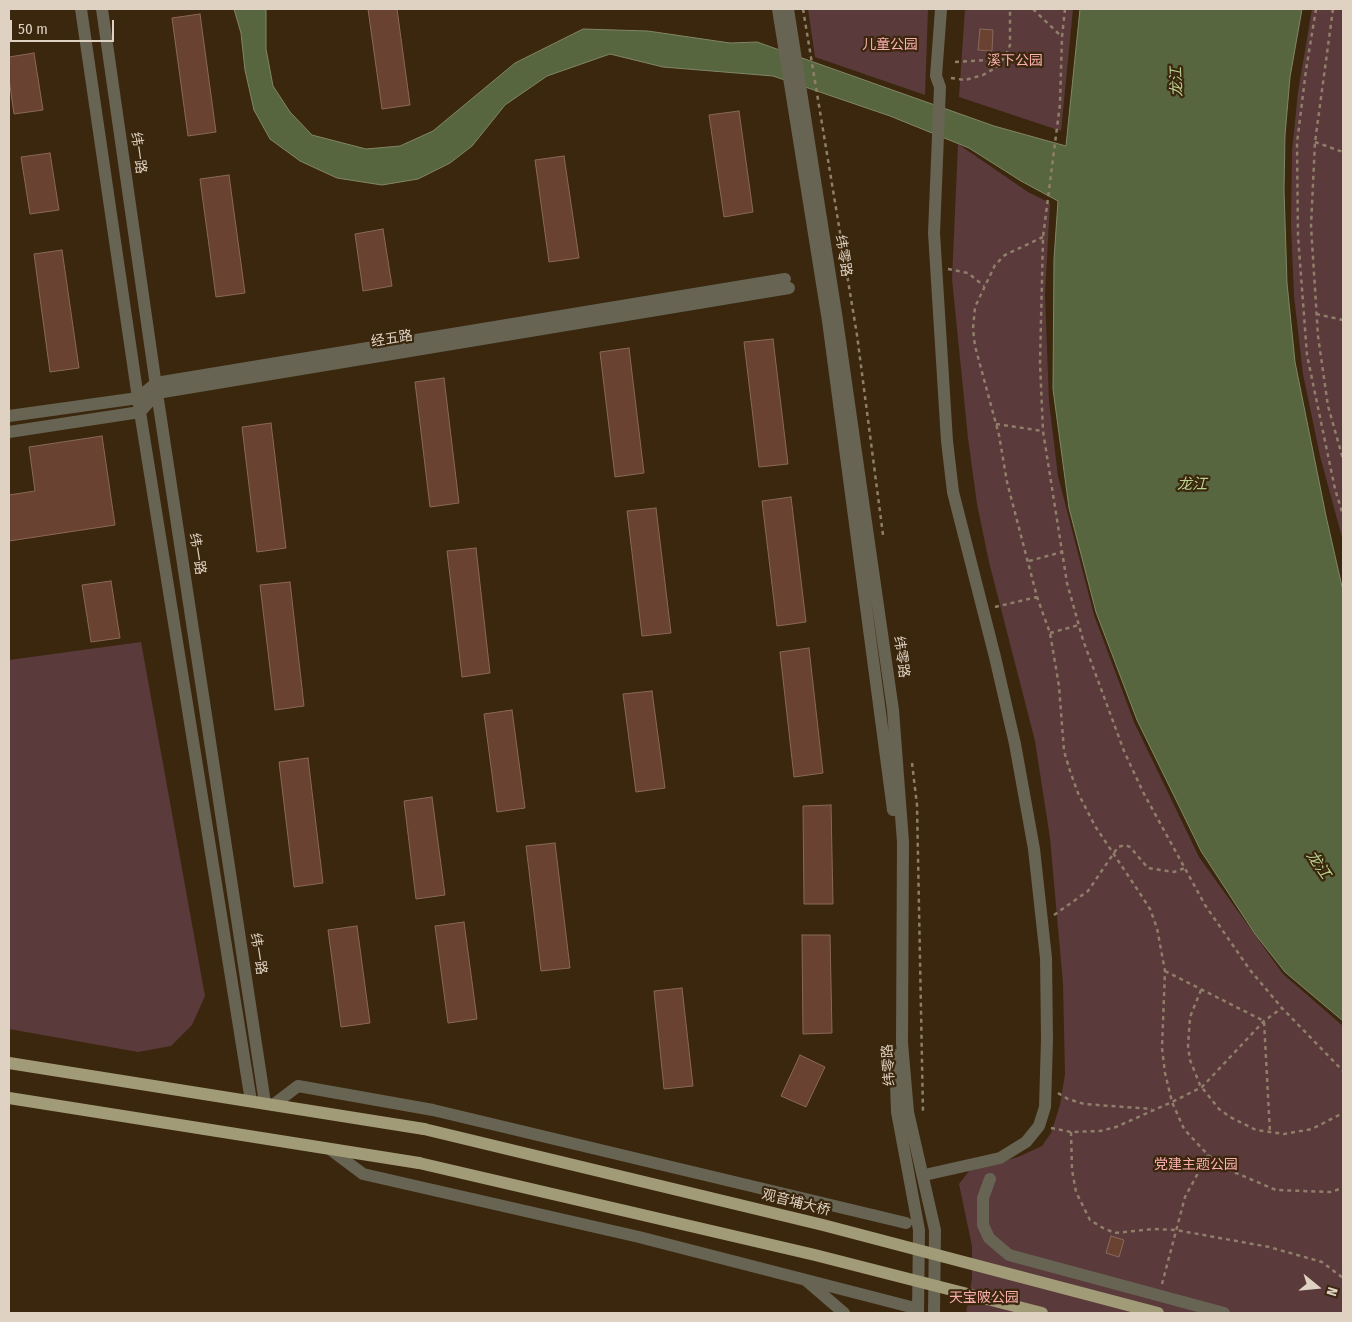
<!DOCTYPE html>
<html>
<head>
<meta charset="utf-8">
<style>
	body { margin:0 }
	#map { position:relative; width:1352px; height:1322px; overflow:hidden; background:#3b270d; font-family:"Fira Sans Condensed",sans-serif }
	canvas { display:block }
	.frame { position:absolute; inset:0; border:10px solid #dfd2c3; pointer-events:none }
	.north { position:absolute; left:1292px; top:1262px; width:50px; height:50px; -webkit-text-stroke:4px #3b270d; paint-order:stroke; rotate:107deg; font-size:14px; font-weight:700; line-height:20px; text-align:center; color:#dfd2c3 }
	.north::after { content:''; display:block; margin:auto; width:18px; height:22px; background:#dfd2c3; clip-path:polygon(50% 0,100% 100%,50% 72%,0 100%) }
	.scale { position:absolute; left:10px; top:20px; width:104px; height:22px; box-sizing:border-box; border:2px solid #dfd2c3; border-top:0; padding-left:6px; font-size:15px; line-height:18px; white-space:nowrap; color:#dfd2c3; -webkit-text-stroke:4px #3b270d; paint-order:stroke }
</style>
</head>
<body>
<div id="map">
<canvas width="1352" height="1322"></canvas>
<div class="frame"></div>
<div class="north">N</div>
<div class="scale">50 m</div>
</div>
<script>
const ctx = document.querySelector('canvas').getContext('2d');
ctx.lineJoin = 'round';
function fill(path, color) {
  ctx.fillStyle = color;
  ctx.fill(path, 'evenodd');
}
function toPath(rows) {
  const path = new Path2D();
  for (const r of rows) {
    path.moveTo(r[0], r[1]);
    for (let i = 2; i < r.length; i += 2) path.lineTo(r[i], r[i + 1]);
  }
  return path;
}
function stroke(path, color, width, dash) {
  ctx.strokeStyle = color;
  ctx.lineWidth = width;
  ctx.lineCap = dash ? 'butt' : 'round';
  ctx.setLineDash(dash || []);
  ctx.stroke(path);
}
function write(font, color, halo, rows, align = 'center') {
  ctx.font = font + ' "Fira Sans Condensed","Noto Sans SC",sans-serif';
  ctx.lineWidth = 4.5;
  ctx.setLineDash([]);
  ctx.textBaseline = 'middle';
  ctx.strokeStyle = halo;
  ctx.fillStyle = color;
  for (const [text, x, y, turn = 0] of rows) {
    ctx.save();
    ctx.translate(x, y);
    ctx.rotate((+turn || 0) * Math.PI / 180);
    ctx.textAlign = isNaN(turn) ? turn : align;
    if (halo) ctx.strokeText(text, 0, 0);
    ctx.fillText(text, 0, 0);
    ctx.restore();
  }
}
fill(toPath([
	[808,9,928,9,925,95,815,57],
	[965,9,1073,9,1061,131,959,97],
	[1312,9,1343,9,1343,541,1320,456,1303,374,1294,296,1291,225,1292,151,1298,92],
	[958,144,1028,192,1050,203,1045,295,1049,401,1058,476,1094,615,1134,722,1199,857,1283,974,1343,1026,1343,1313,966,1313,972,1279,972,1246,959,1184,969,1171,1018,1157,1042,1146,1051,1133,1060,1105,1065,1074,1063,984,1050,838,1035,741,989,562,977,504,968,438,952,279],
	[141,642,205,996,192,1025,171,1046,138,1052,9,1029,9,660]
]), '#5a3a3b');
const water = toPath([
	[234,9,266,9,266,49,273,86,290,112,312,135,366,149,400,146,433,131,515,63,583,29,648,31,730,43,757,42,994,126,1066,146,1080,9,1302,9,1290,77,1285,135,1284,190,1287,283,1295,362,1326,516,1343,591,1343,1021,1285,972,1255,934,1201,851,1137,720,1096,612,1069,508,1053,389,1054,259,1058,201,1021,181,969,148,890,116,773,76,663,67,610,54,547,76,505,105,472,146,450,163,418,179,382,185,337,178,300,161,270,139,254,110,245,70,241,33,234,9]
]);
fill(water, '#586640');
stroke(water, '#808667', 1);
const building = toPath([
	[368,9,397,9,410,105,382,109,368,9],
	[200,14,216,132,188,136,172,18,200,14],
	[980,29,993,30,992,51,978,50,980,29],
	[34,53,43,110,14,114,9,79,9,57,34,53],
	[739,111,753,212,724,217,709,115,739,111],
	[50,153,59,210,30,214,21,157,50,153],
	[564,156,579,258,549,262,535,160,564,156],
	[229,175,245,293,216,297,200,179,229,175],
	[383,229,392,286,363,291,355,234,383,229],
	[62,250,79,368,50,372,34,254,62,250],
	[773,339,788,464,759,467,744,342,773,339],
	[629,348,644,473,615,477,600,352,629,348],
	[444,378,459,503,430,507,415,382,444,378],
	[271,423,286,548,257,552,242,427,271,423],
	[102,436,115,525,9,541,9,495,35,491,29,447,102,436],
	[791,497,806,622,777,626,762,501,791,497],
	[656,508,671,633,642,636,627,511,656,508],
	[476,548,490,673,462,677,447,551,476,548],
	[111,581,120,638,91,642,82,585,111,581],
	[290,582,304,706,275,710,260,585,290,582],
	[809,648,823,773,794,777,780,652,809,648],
	[652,691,665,788,636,792,623,694,652,691],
	[512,710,525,808,497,812,484,714,512,710],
	[308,758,323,883,294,887,279,762,308,758],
	[432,797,445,895,416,899,404,801,432,797],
	[831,805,833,904,804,904,803,806,831,805],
	[555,843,570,968,541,971,526,846,555,843],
	[464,922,477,1019,448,1023,435,926,464,922],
	[357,926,370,1023,341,1027,328,930,357,926],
	[802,935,830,935,832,1033,803,1034,802,935],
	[682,988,693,1086,664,1089,654,991,682,988],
	[800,1055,825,1067,806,1107,781,1096,800,1055],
	[1111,1236,1124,1240,1119,1257,1106,1253,1111,1236]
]);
fill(building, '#694231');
stroke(building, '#8a6859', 1);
stroke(toPath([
	[803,9,857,335,883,535],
	[1033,9,1062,37],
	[1065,9,1062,37,1060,104,1043,237,1040,363,1043,431,1067,583,1083,640,1124,751,1143,792,1205,905,1250,970,1282,1008,1343,1071],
	[1316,9,1306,70,1297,143,1298,236,1307,355,1335,489,1343,515],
	[1333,9,1315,142,1311,226,1318,336,1328,406,1343,459],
	[955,62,1003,59],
	[951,78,965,80,983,75,997,67,1006,55,1010,45,1010,9],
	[1315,142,1343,152],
	[1043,237,1005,255,995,265,975,307,973,329,975,346,999,435,1007,482,1037,597,1050,633,1059,686,1064,751,1070,771,1078,793,1095,826,1139,892,1150,909,1157,928,1165,971,1162,1048,1165,1073,1172,1102,1184,1129,1208,1155,1229,1170,1276,1190,1330,1192,1343,1188],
	[948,269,968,273,984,286],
	[1316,314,1343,320],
	[996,424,1043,431],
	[1029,561,1062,552],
	[995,607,1037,597],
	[1050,633,1079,625],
	[912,763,917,805,923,1113],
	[1054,915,1088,891,1118,847,1125,845,1130,847,1148,868,1174,872,1185,868],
	[1165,971,1264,1021,1270,1133],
	[1201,990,1190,1017,1188,1046,1190,1060,1200,1085,1219,1109,1230,1117,1256,1130,1284,1134,1312,1129,1343,1113],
	[1058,1093,1068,1099,1084,1104,1152,1109],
	[1051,1128,1071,1132,1100,1131,1116,1127,1172,1102,1202,1087,1264,1021,1282,1008],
	[1071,1132,1072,1170,1076,1192,1090,1220,1103,1228,1115,1233,1153,1229,1176,1230,1269,1247,1322,1262,1343,1278],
	[1162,1284,1185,1197,1208,1155]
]), '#8f7f6a', 2.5, [4, 4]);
stroke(toPath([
	[81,9,140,412,251,1101],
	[102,9,157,393,265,1103],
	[778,9,828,321,893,810],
	[788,9,837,320,893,710,903,842,902,1043,908,1112,935,1230,934,1313],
	[9,416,138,398,156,383,785,279],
	[9,432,140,412,157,393,789,288],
	[895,1055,897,1112,919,1230,918,1313],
	[273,1105,298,1086,433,1110,906,1223],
	[331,1150,363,1174,639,1237,911,1307],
	[929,1174,1000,1158,1026,1142,1039,1126,1045,1107,1047,1039,1046,958,1034,849,1015,744,995,657,953,492,947,441,934,233,940,87,936,76,941,9],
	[808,1282,844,1313]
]), '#676453', 12);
stroke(toPath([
	[9,1063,424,1129],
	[9,1098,419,1163]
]), '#a29b77', 12);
stroke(toPath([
	[990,1179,983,1198,983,1225,989,1238,1009,1255,1224,1313]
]), '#676453', 12);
stroke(toPath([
	[424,1129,823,1225,1158,1313],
	[419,1163,815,1255,1042,1313]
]), '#a29b77', 12);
write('14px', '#faaeaf', '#3b270d', [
	["儿童公园",890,45],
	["溪下公园",1015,61],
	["党建主题公园",1196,1165],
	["天宝陂公园",984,1298]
]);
write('14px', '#dfd2c3', '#3b270d', [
	["纬一路",138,153,82],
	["纬零路",843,256,81],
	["经五路",392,339,-9],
	["纬一路",197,554,81],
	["纬零路",901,657,82],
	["纬一路",258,954,81],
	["纬零路",889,1065,-94],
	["观音埔大桥",796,1203,14]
]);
write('italic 15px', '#b9d291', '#3b270d', [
	["龙江",1177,82,-92],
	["龙江",1192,485],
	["龙江",1318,865,55]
]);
</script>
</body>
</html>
